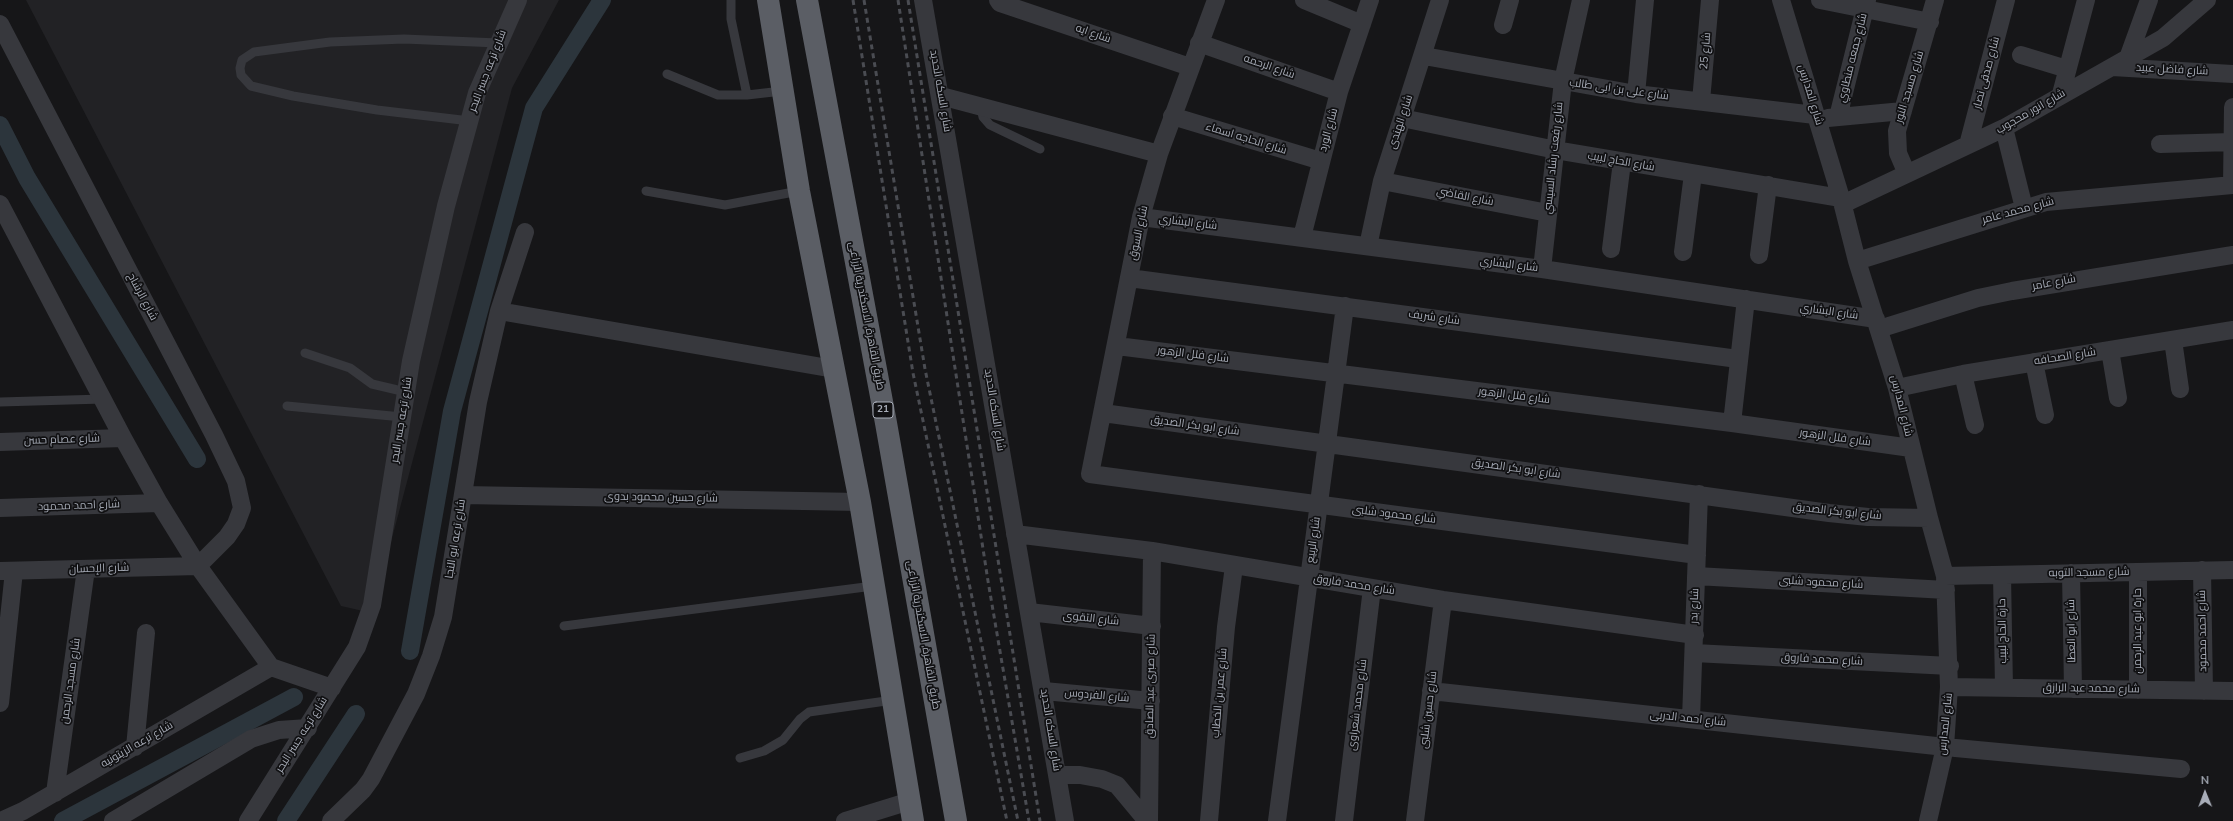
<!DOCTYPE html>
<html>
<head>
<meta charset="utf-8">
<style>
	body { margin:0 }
	#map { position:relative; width:2233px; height:821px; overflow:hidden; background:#161618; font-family:"Nunito Sans",sans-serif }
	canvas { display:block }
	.north { position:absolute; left:2185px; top:773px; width:40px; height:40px; -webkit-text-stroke:3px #111113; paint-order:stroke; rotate:359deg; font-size:11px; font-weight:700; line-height:16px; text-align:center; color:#a8adb8 }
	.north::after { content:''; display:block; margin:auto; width:14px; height:18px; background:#a8adb8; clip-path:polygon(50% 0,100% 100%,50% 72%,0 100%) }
</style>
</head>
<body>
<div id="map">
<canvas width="2233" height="821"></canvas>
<div class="north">N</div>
</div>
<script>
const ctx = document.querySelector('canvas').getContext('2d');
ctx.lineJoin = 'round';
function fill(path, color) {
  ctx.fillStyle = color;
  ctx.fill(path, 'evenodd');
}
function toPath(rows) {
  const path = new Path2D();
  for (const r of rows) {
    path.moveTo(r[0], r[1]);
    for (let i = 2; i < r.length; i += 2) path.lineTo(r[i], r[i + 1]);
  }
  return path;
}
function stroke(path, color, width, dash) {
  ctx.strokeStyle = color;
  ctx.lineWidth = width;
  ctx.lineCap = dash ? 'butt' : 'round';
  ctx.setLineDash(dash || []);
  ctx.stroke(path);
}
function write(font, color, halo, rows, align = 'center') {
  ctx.font = font + ' "Nunito Sans",Cairo,sans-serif';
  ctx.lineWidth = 3.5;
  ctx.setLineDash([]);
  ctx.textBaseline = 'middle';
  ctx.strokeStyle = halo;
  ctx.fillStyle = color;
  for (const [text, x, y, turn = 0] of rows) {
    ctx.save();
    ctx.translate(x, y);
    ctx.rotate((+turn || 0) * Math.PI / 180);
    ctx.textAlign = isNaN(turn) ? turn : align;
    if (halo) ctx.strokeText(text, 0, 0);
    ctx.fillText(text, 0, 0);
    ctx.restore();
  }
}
fill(toPath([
	[26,0,559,0,512,88,372,613,341,606]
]), '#222225');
stroke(toPath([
	[0,125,27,178,197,459],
	[410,651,452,411,534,108,602,0],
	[63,821,294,697],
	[286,821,356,714]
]), '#2c353c', 18);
stroke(toPath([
	[731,0,731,19,747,95],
	[667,74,718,95,747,95,782,91],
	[981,107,983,117,990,125,1040,149],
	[470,121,377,110,293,96,251,86,241,75,240,68,242,60,254,52,330,42,404,39,498,43],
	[646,191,725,205,799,191],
	[305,353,350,368,372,384,406,392],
	[0,402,103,399],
	[287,406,402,417],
	[564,626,873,586],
	[740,758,764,751,783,740,800,719,809,712,893,700]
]), '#37383d', 9);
stroke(toPath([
	[923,0,1065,821],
	[998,0,1000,3,1190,67],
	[1216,0,1159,154,1141,217,1090,474,1697,555],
	[1304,0,1362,24],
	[1781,0,1841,198,1857,261,1897,388,1929,518,1945,576,1949,687,1945,747,1928,821],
	[1820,0,1930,22],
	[0,24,214,435,236,481,242,508,236,524,227,537,198,566,0,571],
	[1503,25,1510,0],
	[1199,43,1339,92],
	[2021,55,2067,69],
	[1424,56,1636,94,1815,115],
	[2128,58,2149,0],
	[2112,67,2233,74],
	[1636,94,1645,0],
	[2061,94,2086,0],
	[941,96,1159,154],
	[1701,101,1710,0],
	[1172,116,1321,161],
	[1838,117,1867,0],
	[1402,118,1556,150,1841,198],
	[1828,118,1903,111],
	[2004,128,2024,208],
	[2160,144,2233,142],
	[1968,145,2006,0],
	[1907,174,1898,153,1897,131,1935,0],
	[1382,181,1548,213],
	[2232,185,2233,107],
	[0,204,123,438,159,503,198,566,271,667,332,688],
	[1843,204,2004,128,2163,38,2207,0],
	[1141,217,1542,269,1876,319],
	[1302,237,1339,92,1370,0],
	[1368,246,1382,181,1440,0],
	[1611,249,1622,162],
	[1683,252,1693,174],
	[1759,255,1768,185],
	[1857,261,2046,202,2233,185],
	[1542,269,1563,81,1581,0],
	[1129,278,1738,359],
	[499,311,834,369],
	[1879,329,1978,298,2012,291,2233,255],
	[2173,340,2180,389],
	[1117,346,1732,423,1911,448],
	[2110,350,2118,398],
	[2034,362,2045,415],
	[1963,374,1975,425],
	[1897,388,1963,374,2233,330],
	[1103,413,1829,513,1868,517,1929,518],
	[1732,423,1746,299],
	[0,442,123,438],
	[463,495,860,502],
	[0,508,159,503],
	[1015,534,1152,551,1443,600,1695,635],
	[2202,570,2204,691],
	[2138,572,2138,690],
	[2071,573,2073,689],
	[2002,575,2004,688],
	[1696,576,1946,590],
	[1945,576,2233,570],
	[1029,612,1152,626],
	[1694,653,1950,666],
	[1949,687,2233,691],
	[1044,691,1151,701],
	[1431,691,1945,747,2181,769],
	[0,703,14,571],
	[1691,719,1699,494],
	[135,747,146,633],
	[1057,775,1080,775,1102,779,1117,785,1147,821],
	[55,793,86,569],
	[1,821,23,811,271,667],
	[113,821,251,739,279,730,308,728],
	[248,821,357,647,372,605,411,361,446,206,477,93,518,0],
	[331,821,363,790,371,779,416,694,431,656,443,617,478,402,499,311,525,232],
	[845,821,910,801],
	[1149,821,1152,551],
	[1209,821,1226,627,1234,566],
	[1277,821,1345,306],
	[1344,821,1372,588],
	[1415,821,1443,600]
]), '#37383d', 18);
stroke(toPath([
	[768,0,799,191,860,502,913,821],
	[807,0,886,423,956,821]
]), '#5b5e65', 22);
stroke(toPath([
	[853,0,913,373,1007,821],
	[864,0,925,369,1018,821],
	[898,0,988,581,1029,821],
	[908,0,1040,821]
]), '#4a4c52', 3, [5, 4]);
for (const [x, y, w] of [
	[883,410,20]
]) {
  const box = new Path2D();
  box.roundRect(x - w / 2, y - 8, w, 16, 3);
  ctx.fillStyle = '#111113';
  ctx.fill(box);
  stroke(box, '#a8adb8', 1);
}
write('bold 10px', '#a8adb8', null, [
	["21",883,410]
]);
write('11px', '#a8adb8', '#111113', [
	["شارع ايه",1093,34,19],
	["شارع 25",1706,51,-85],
	["شارع جمعه منطاوي",1853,58,-76],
	["شارع الرحمه",1269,67,19],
	["شارع فاضل عبيد",2172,70,3],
	["شارع ترعه جسر البحر",488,71,-69],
	["شارع صدقى نصار",1987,73,-75],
	["شارع مسجد النور",1910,87,-73],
	["شارع على بن ابى طالب",1619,90,8],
	["شارع السكه الحديد",940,91,80],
	["شارع المدارس",1810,95,73],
	["شارع انور محجوب",2031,112,-30],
	["شارع الهندى",1401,122,-72],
	["شارع الورد",1329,130,-75],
	["شارع الحاجه اسماء",1246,139,17],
	["شارع رفعت رشاد السيسي",1554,158,-84],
	["شارع الحاج لبيب",1621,162,10],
	["شارع القاضي",1465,197,11],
	["شارع محمد عامر",2018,211,-15],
	["شارع البشاري",1188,223,7],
	["شارع السوق",1139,233,-78],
	["شارع البشاري",1509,265,7],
	["شارع عامر",2054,283,-10],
	["شارع الرشاح",142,297,62],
	["شارع البشاري",1829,312,8],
	["طريق القاهرة, الاسكندرية الزراعى",866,316,79],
	["شارع شريف",1434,318,8],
	["شارع فلل الزهور",1193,355,7],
	["شارع الصحافه",2065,357,-9],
	["شارع فلل الزهور",1514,396,7],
	["شارع المدارس",1901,406,76],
	["شارع السكه الحديد",994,410,81],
	["شارع ترعه جسر البحر",402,420,-81],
	["شارع ابو بكر الصديق",1195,426,8],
	["شارع فلل الزهور",1835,438,8],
	["شارع عصام حسن",62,440,-2],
	["شارع ابو بكر الصديق",1516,469,8],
	["شارع حسين محمود بدوى",661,498,1],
	["شارع احمد محمود",79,506,-2],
	["شارع ابو بكر الصديق",1837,512,6],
	["شارع محمود شلبى",1394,515,7],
	["شارع ترعه ابو النجا",456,539,-81],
	["شارع الربيع",1314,540,-82],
	["شارع الإحسان",99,569,-2],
	["شارع مسجد التوبه",2089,573,-1],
	["شارع محمود شلبى",1821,583,3],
	["شارع محمد فاروق",1354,585,9],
	["شارع بدر",1695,606,-88],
	["شارع التقوى",1091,619,6],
	["حارة الحاج لبيب",2003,631,-91],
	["شارع ابو العطا",2072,631,-91],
	["حارة ابو عبد الرحمن",2138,631,-90],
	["شارع احمد محمود",2203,631,-91],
	["طريق القاهرة, الاسكندرية الزراعى",923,635,80],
	["شارع محمد فاروق",1822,660,3],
	["شارع مسجد الرحمن",71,681,-82],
	["شارع صبرى عبد الصادق",1151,686,-89],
	["شارع محمد عبد الرازق",2091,689,1],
	["شارع عمر بن الخطاب",1220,693,-85],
	["شارع الفردوس",1097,696,5],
	["شارع محمد شعراوى",1358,705,-83],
	["شارع حسين شلبى",1429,710,-83],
	["شارع احمد الدربى",1688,719,6],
	["شارع المدارس",1946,724,-84],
	["شارع السكه الحديد",1050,730,81],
	["شارع ترعه جسر البحر",302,735,-58],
	["شارع ترعه الزيتونيه",137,745,-30]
]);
</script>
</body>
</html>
